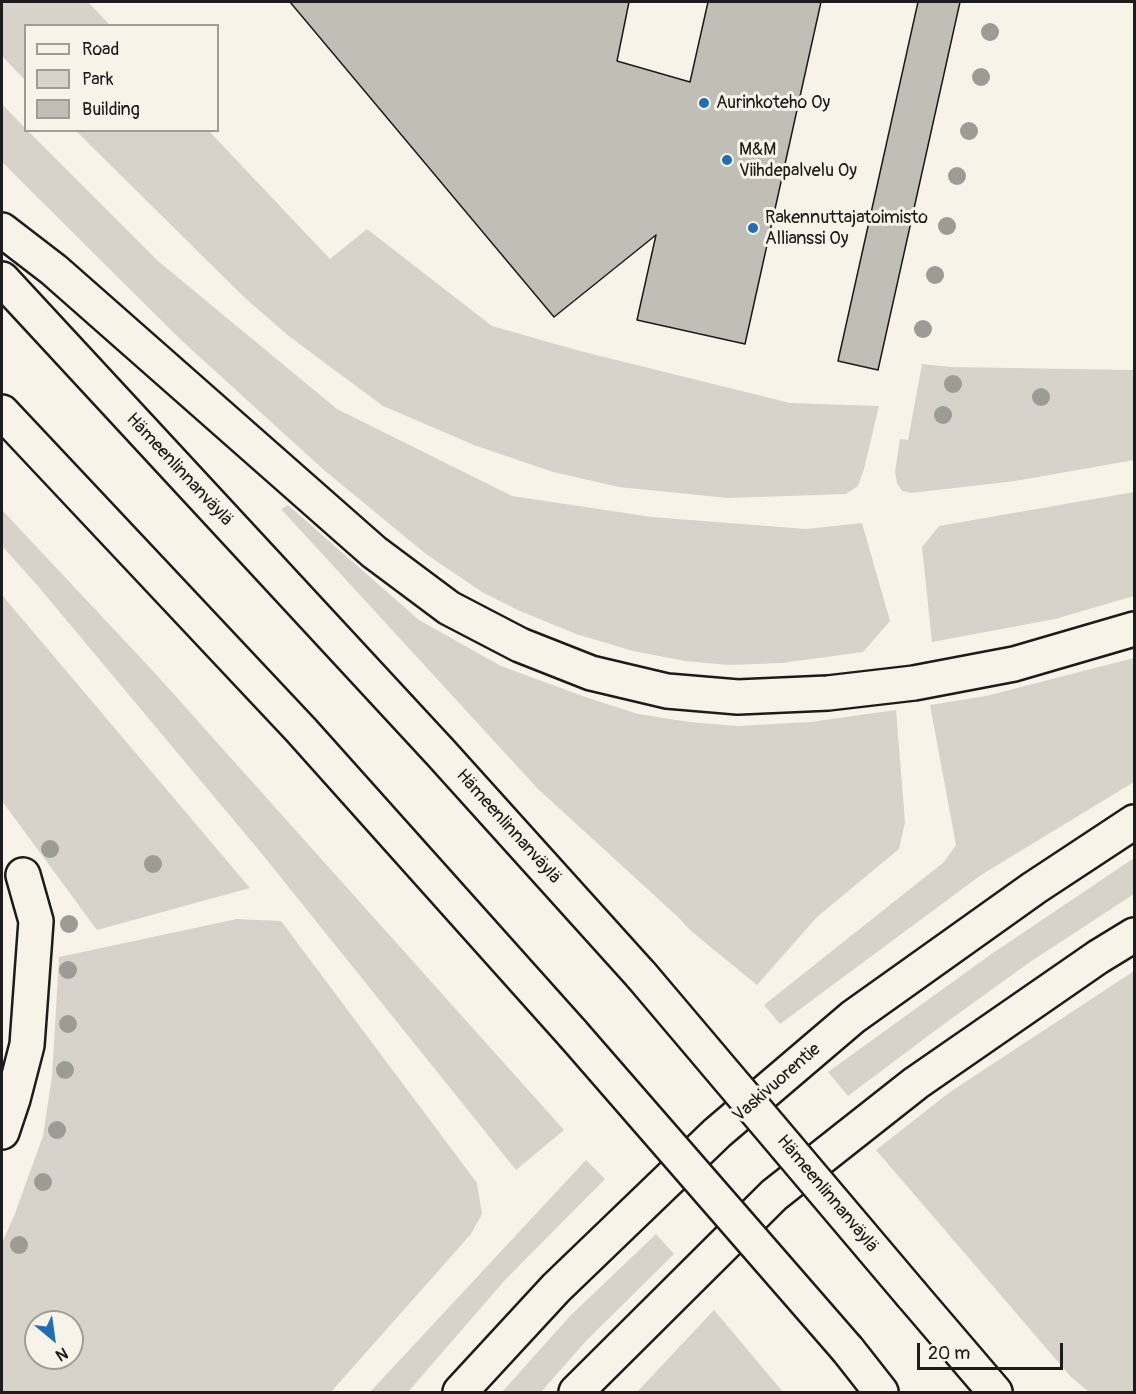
<!DOCTYPE html>
<html>
<head>
<meta charset="utf-8">
<style>
	body { margin:0 }
	#map { position:relative; width:1136px; height:1394px; overflow:hidden; background:#f7f3e8; font-family:Pangolin,sans-serif }
	canvas { display:block }
	.frame { position:absolute; inset:0; border:3px solid #1c1c1c; pointer-events:none }
	.legend { position:absolute; left:24px; top:24px; width:195px; height:108px; box-sizing:border-box; background:#f7f3e8; border:2px solid #9f9d96; margin:0; padding:8px 10px; list-style:none; font-size:18px; color:#1c1c1c }
	.legend li { display:flex; align-items:center; gap:12px; height:30px }
	.legend b { width:30px; border:2px solid #9f9d96 }
	.north { position:absolute; left:24px; top:1310px; width:60px; height:60px; box-sizing:border-box; background:#f7f3e8; border:2px solid #9f9d96; border-radius:50%; rotate:151deg; font-size:16px; font-weight:700; line-height:24px; text-align:center; color:#1c1c1c }
	.north::after { content:''; display:block; margin:auto; width:21px; height:27px; background:#1f6fb2; clip-path:polygon(50% 0,100% 100%,50% 72%,0 100%) }
	.scale { position:absolute; left:917px; top:1343px; width:146px; height:27px; box-sizing:border-box; border:3px solid #1c1c1c; border-top:0; padding-left:8px; font-size:18px; line-height:21px; white-space:nowrap; color:#1c1c1c; -webkit-text-stroke:4px #f7f3e8; paint-order:stroke }
</style>
</head>
<body>
<div id="map">
<canvas width="1136" height="1394"></canvas>
<div class="frame"></div>
<ul class="legend">
<li><b style="height:8px;background:#f7f3e8"></b>Road</li>
<li><b style="height:16px;background:#d7d3cb"></b>Park</li>
<li><b style="height:16px;background:#c0beb5"></b>Building</li>
</ul>
<div class="north">N</div>
<div class="scale">20 m</div>
</div>
<script>
const ctx = document.querySelector('canvas').getContext('2d');
ctx.lineJoin = 'round';
function fill(path, color) {
  ctx.fillStyle = color;
  ctx.fill(path, 'evenodd');
}
function toPath(rows) {
  const path = new Path2D();
  for (const r of rows) {
    path.moveTo(r[0], r[1]);
    for (let i = 2; i < r.length; i += 2) path.lineTo(r[i], r[i + 1]);
  }
  return path;
}
function stroke(path, color, width, dash) {
  ctx.strokeStyle = color;
  ctx.lineWidth = width;
  ctx.lineCap = dash ? 'butt' : 'round';
  ctx.setLineDash(dash || []);
  ctx.stroke(path);
}
function write(font, color, halo, rows, align = 'center') {
  ctx.font = font + ' Pangolin,sans-serif';
  ctx.lineWidth = 6;
  ctx.setLineDash([]);
  ctx.textBaseline = 'middle';
  ctx.strokeStyle = halo;
  ctx.fillStyle = color;
  for (const [text, x, y, turn = 0] of rows) {
    ctx.save();
    ctx.translate(x, y);
    ctx.rotate((+turn || 0) * Math.PI / 180);
    ctx.textAlign = isNaN(turn) ? turn : align;
    if (halo) ctx.strokeText(text, 0, 0);
    ctx.fillText(text, 0, 0);
    ctx.restore();
  }
}
fill(toPath([
	[2,2,88,2,110,25,26,26,25,80,2,56],
	[2,104,25,128,26,130,28,131,158,261,337,409,512,496,652,517,806,529,862,523,890,621,863,652,782,663,729,665,685,661,633,651,576,634,520,611,482,592,426,554,325,471,181,340,2,162],
	[76,131,209,131,330,259,367,229,492,326,580,351,790,403,879,406,864,469,858,486,846,494,728,498,619,487,553,472,474,445,383,406,290,337,245,298],
	[922,364,952,367,1134,370,1134,460,1015,481,911,493,902,491,897,483,895,472,900,439,908,440],
	[1134,492,1134,596,1055,619,932,642,922,547,939,526],
	[288,505,419,620,501,666,588,698,638,714,689,722,737,726,810,722,896,710,905,822,899,849,817,917,757,985,691,931,678,917,538,789,281,509],
	[2,510,153,671,564,1130,516,1170,262,854,37,585,2,546],
	[2,595,250,888,97,930,2,801],
	[1134,658,1134,782,981,875,780,1024,764,1005,944,862,956,845,930,705,986,696],
	[1134,858,1134,894,1030,962,944,1024,848,1096,828,1072,990,955],
	[237,919,281,921,477,1183,482,1214,471,1234,331,1392,2,1392,2,1243,14,1216,43,1136,52,1076,59,957],
	[36,1322,72,1322,72,1358,36,1358],
	[1134,971,1134,1392,1089,1392,1071,1377,876,1150,950,1092],
	[586,1160,605,1179,505,1280,408,1392,370,1392],
	[656,1234,674,1254,586,1341,541,1392,502,1392,570,1316],
	[714,1310,783,1392,637,1392]
]), '#d7d3cb');
const building = toPath([
	[290,2,629,2,617,61,690,82,708,2,821,2,745,344,637,320,656,235,554,317,290,2],
	[918,2,960,2,878,370,838,361,918,2]
]);
fill(building, '#c0beb5');
stroke(building, '#1c1c1c', 1.5);
const minor = toPath([
	[2,1132,13,1099,27,1045,36,921,23,875]
]);
const major = toPath([
	[460,1392,556,1288,717,1133,853,1017,1034,888,1134,822],
	[576,1392,774,1195,916,1083,1098,957,1134,935]
]);
const highway = toPath([
	[2,230,54,270,374,552,449,608,520,645,591,673,667,691,738,697,828,693,914,683,1014,664,1134,629],
	[2,279,440,752,642,976],
	[2,412,301,730,573,1034],
	[912,1295,995,1392],
	[848,1350,881,1392]
]);
stroke(minor, '#1c1c1c', 38);
stroke(major, '#1c1c1c', 38);
stroke(highway, '#1c1c1c', 38);
stroke(minor, '#f7f3e8', 33);
stroke(major, '#f7f3e8', 33);
stroke(highway, '#f7f3e8', 33);
const highwayBridge = toPath([
	[642,976,912,1295],
	[573,1034,848,1350]
]);
stroke(highwayBridge, '#1c1c1c', 38, []);
stroke(highwayBridge, '#f7f3e8', 33);
ctx.fillStyle = '#9d9b95';
for (const [x, y] of [
	[990,32],
	[981,77],
	[969,131],
	[957,176],
	[947,226],
	[935,275],
	[923,329],
	[953,384],
	[1041,397],
	[943,415],
	[50,849],
	[153,864],
	[69,924],
	[68,970],
	[68,1024],
	[65,1070],
	[57,1130],
	[43,1182],
	[19,1245]
]) {
  ctx.beginPath();
  ctx.arc(x, y, 9, 0, 2 * Math.PI);
  ctx.fill();
}
for (const [x, y, r, color] of [
	[704,103,6,"#1f6fb2"],
	[727,160,6,"#1f6fb2"],
	[753,228,6,"#1f6fb2"]
]) {
  const dot = new Path2D();
  dot.arc(x, y, r, 0, 2 * Math.PI);
  ctx.fillStyle = color;
  ctx.fill(dot);
  stroke(dot, '#f7f3e8', 2);
}
write('18px', '#1c1c1c', '#f7f3e8', [
	["Aurinkoteho Oy",716,103],
	["M&M",739,150],
	["Viihdepalvelu Oy",739,171],
	["Rakennuttajatoimisto",765,218],
	["Allianssi Oy",765,239]
], 'left');
write('18px', '#1c1c1c', '#f7f3e8', [
	["Hämeenlinnanväylä",179,470,47],
	["Hämeenlinnanväylä",508,827,48],
	["Vaskivuorentie",777,1083,-41],
	["Hämeenlinnanväylä",827,1194,50]
]);
</script>
</body>
</html>
